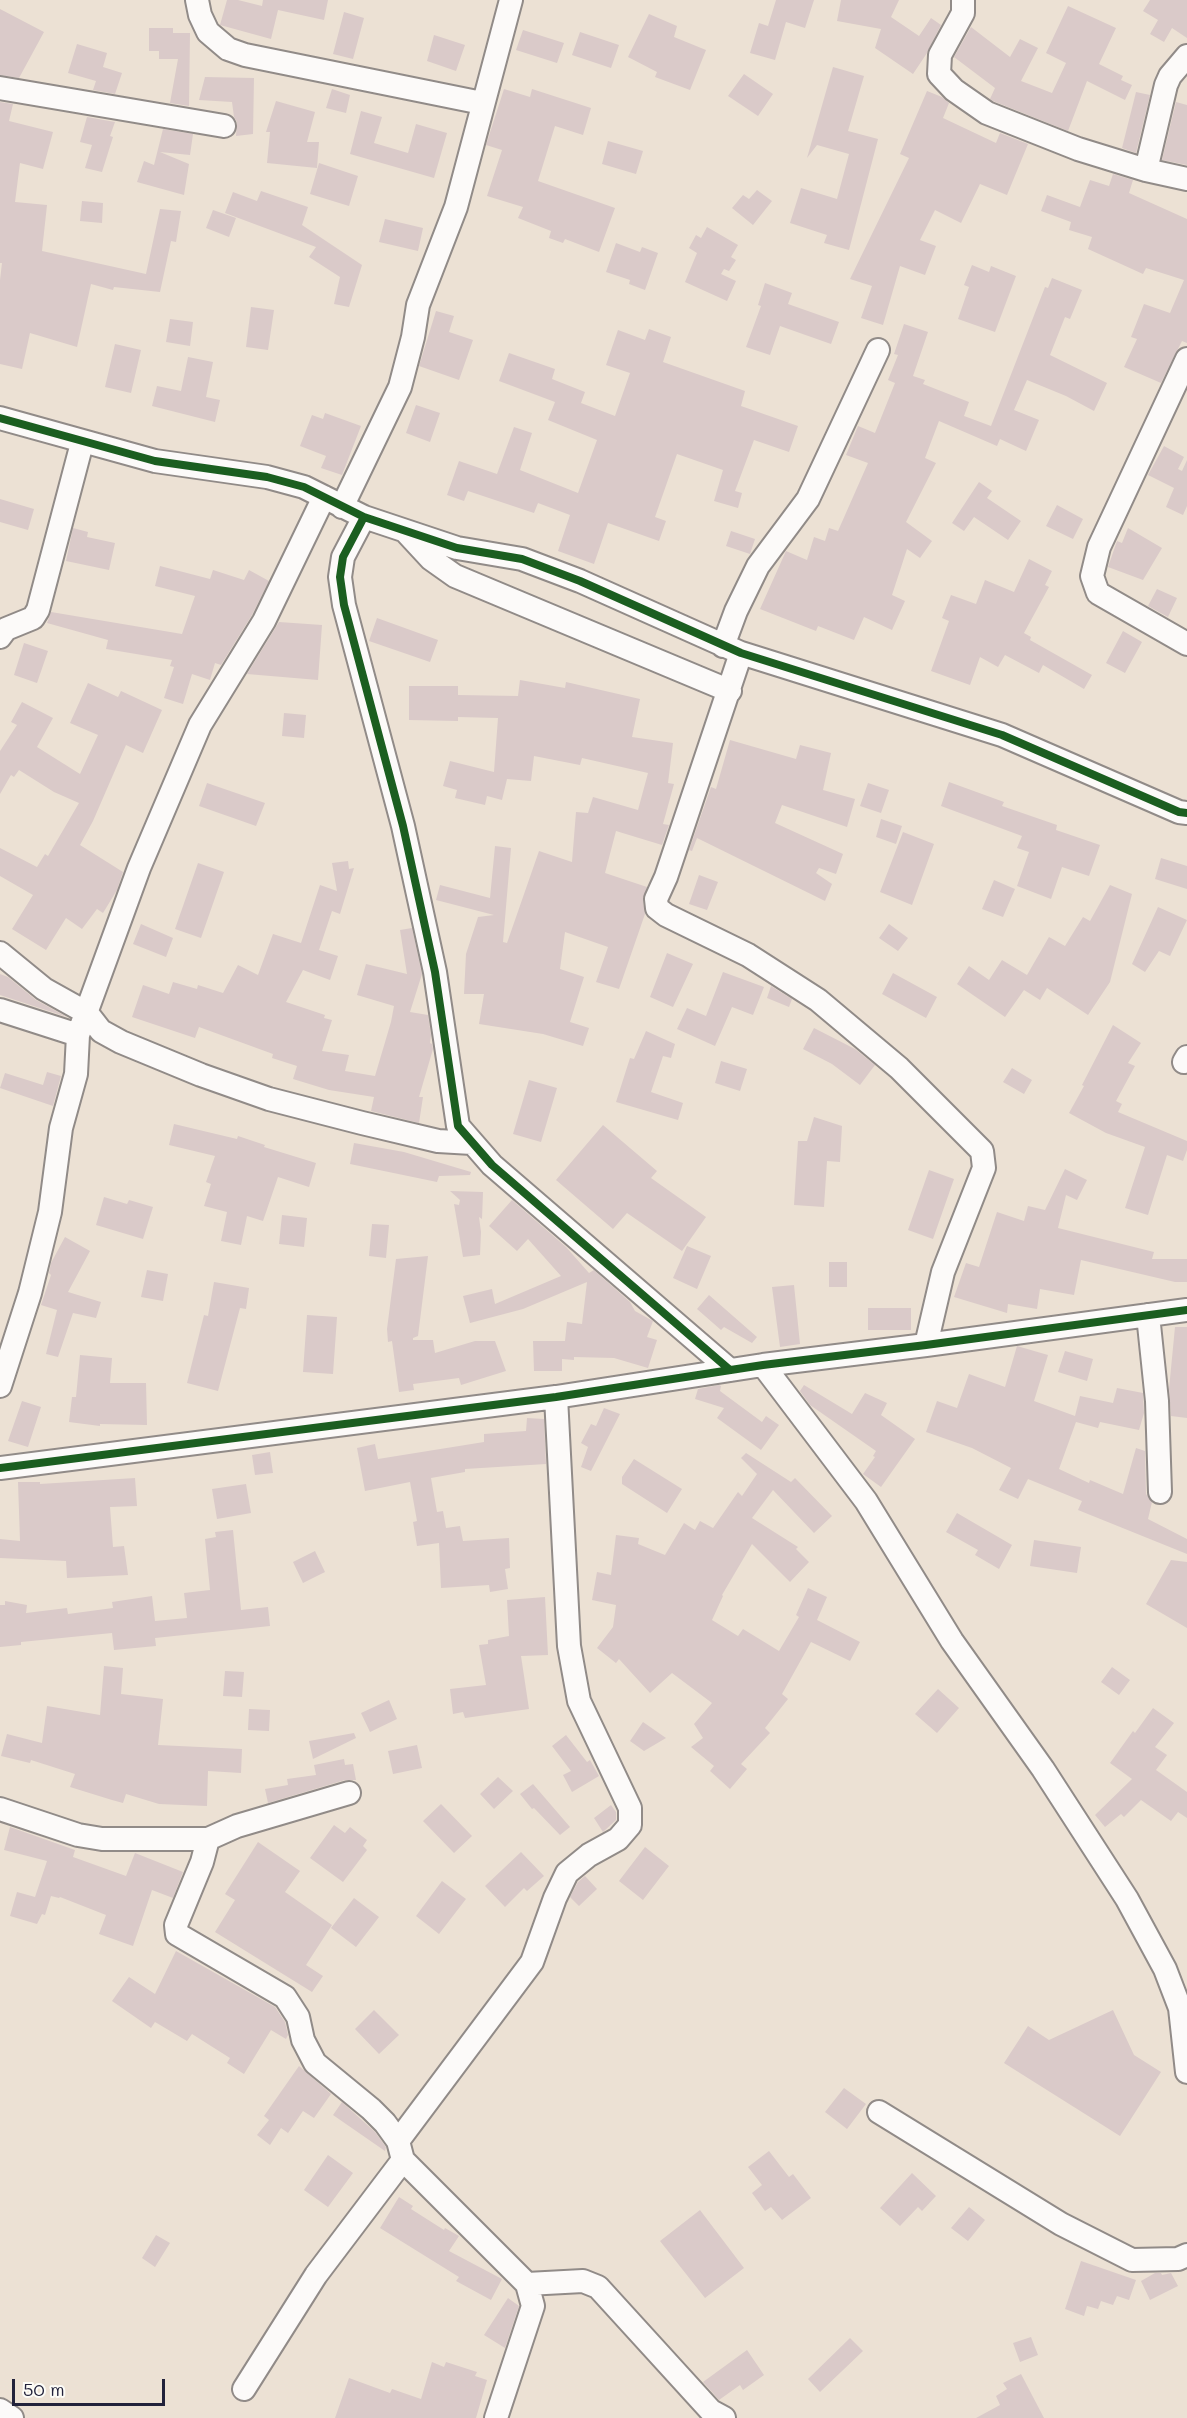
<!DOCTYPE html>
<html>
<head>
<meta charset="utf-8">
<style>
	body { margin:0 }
	#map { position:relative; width:1187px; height:2418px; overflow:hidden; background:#ece1d4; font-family:Mali,sans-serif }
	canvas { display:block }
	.scale { position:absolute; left:12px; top:2379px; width:153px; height:27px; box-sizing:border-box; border:3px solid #22223b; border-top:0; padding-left:8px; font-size:18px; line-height:21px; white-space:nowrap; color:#22223b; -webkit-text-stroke:4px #fdfcf7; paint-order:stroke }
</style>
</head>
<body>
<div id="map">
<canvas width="1187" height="2418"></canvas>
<div class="scale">50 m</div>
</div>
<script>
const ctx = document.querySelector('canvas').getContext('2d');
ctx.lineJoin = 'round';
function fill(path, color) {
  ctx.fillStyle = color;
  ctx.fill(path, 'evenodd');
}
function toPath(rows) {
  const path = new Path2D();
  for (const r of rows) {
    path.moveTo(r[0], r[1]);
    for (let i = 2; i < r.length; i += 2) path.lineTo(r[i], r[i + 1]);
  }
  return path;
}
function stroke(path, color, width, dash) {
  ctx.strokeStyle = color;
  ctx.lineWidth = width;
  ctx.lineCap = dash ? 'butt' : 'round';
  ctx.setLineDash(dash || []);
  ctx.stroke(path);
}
fill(toPath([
	[227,0,238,0,262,6,263,0,328,0,324,20,278,10,271,39,220,25],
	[776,0,814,0,805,28,786,22,775,60,750,53,759,23,768,26],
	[841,0,899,0,891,17,919,36,931,18,941,25,927,53,913,74,875,48,881,29,837,21],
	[1150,0,1187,0,1187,38,1172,28,1164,42,1150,34,1158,20,1143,11],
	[1068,6,1116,28,1099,64,1123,76,1121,80,1132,85,1125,100,1087,81,1068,131,993,101,990,99,995,88,954,57,971,27,1010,57,1020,39,1038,48,1021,81,1052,93,1066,63,1046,53],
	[0,9,44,32,19,78,0,75],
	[344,12,364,18,353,59,333,54],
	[649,14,677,26,674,37,706,50,690,90,655,77,657,72,628,57],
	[149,28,173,28,173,33,190,33,189,106,170,103,178,59,159,59,159,51,149,51],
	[523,30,564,43,557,63,516,50],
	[580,32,619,45,611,68,572,55],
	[434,35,465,45,456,71,427,61],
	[77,44,107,53,103,67,122,73,115,94,93,90,96,81,68,73],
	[833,67,864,76,848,131,878,139,849,250,824,243,827,235,790,223,801,188,837,199,849,154,817,145,807,158],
	[744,74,773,94,758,116,728,96],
	[205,77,254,78,253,134,236,136,237,122,234,117,232,102,199,100],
	[332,89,350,95,346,113,326,108],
	[504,89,530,97,532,89,591,108,583,135,555,126,538,181,615,208,599,252,565,239,563,243,549,238,551,231,518,218,523,207,487,196,502,150,486,145],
	[927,91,942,97,949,103,943,118,996,143,1000,133,1028,144,1007,195,980,184,961,223,935,210,920,240,936,246,925,275,900,266,883,325,861,318,872,286,850,279,909,158,900,154],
	[1136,92,1150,95,1136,153,1122,148],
	[276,101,315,112,307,142,319,142,317,168,267,163,270,132,266,132],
	[0,102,13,104,9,121,53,132,43,169,20,163,15,202,47,205,42,251,146,274,160,209,181,211,176,242,171,241,160,292,114,287,113,290,91,284,77,347,30,333,22,369,0,364,0,280,2,263,0,263],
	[1176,102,1187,105,1187,165,1162,160],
	[361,111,382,117,374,143,408,153,416,124,447,133,434,178,350,154],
	[87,117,115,122,110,136,113,137,102,172,85,168,92,145,80,142],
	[163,129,193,134,190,155,160,152,189,164,184,195,137,182,144,161,154,165],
	[608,141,643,151,636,174,602,164],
	[319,163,358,176,349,206,310,194],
	[1113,174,1133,180,1129,193,1187,219,1187,343,1182,341,1161,383,1124,367,1137,339,1131,337,1144,304,1170,313,1184,280,1146,268,1143,274,1088,249,1092,237,1069,230,1071,222,1041,211,1047,195,1080,207,1090,180,1109,186],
	[757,190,772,201,753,225,732,208,743,195,749,199],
	[261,191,308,207,302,225,362,265,349,307,334,304,340,277,309,257,316,247,225,213,233,192,257,201],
	[82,201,103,203,102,223,80,221],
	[213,210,236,218,229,237,206,228],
	[385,219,423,228,418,251,379,242],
	[707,227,738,245,731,257,736,260,729,271,724,269,721,274,736,281,727,301,685,282,697,253,689,248,696,235,701,238],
	[616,243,640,252,642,247,658,253,645,290,629,284,630,280,606,272],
	[972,265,989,272,991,266,1016,276,995,332,958,319,969,287,964,285],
	[1052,278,1082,290,1070,319,1065,317,1050,355,1107,383,1094,411,1066,396,1027,380,1014,410,1039,420,1026,451,1000,439,997,446,939,421,925,458,936,463,906,522,932,541,920,558,907,549,892,595,905,601,892,630,864,617,854,640,818,626,816,631,760,609,786,551,807,560,814,537,825,541,829,528,838,531,868,463,846,455,858,426,875,433,895,383,888,380,898,355,894,354,904,324,928,332,913,376,925,380,923,384,969,402,964,416,991,426,1045,287,1048,288],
	[765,283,792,293,788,304,839,322,831,344,780,326,770,355,746,347,761,306,758,305],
	[251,307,274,310,268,350,246,347],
	[436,311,454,316,449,332,473,340,459,380,419,366],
	[170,319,193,322,190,346,166,342],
	[649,329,671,337,663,362,745,391,741,406,798,426,789,452,754,440,735,491,742,493,738,508,714,501,723,470,677,454,655,517,666,521,659,541,608,523,594,564,558,551,570,515,538,503,534,513,468,491,464,501,447,495,459,461,497,474,514,427,532,433,520,470,578,493,597,440,548,420,555,402,499,381,509,353,555,369,552,379,585,392,581,403,615,416,630,373,606,365,618,330,645,340],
	[115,344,141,350,131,393,105,387],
	[188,357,213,362,206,397,220,400,215,422,152,406,157,386,181,391],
	[416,405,440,413,430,442,406,433],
	[325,413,361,426,342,475,321,468,326,456,300,446,312,415,323,419],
	[1164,446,1184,457,1178,469,1182,471,1187,460,1187,506,1183,515,1166,507,1174,488,1148,475],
	[979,482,992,491,987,498,1021,521,1008,540,974,517,964,531,952,523],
	[0,499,34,509,28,530,0,522],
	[1057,505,1083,519,1073,539,1046,526],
	[73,528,88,532,87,537,115,543,109,570,66,561],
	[1128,528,1162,548,1143,580,1108,567,1117,541,1122,543],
	[731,531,755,539,750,554,726,546],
	[1029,559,1052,571,1045,585,1049,587,1024,633,1031,637,1030,640,1092,675,1084,689,1043,665,1039,673,1005,655,998,667,980,657,970,685,931,671,949,621,942,618,951,595,976,604,985,580,1014,592],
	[160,566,210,579,213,570,244,580,249,570,269,581,252,615,221,665,215,663,210,680,192,674,183,704,164,698,174,667,170,666,172,660,106,649,108,640,47,623,51,612,182,634,195,596,155,586],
	[1157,589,1177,598,1168,617,1148,606],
	[377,618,438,640,430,662,369,641],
	[279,622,322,625,318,680,247,674],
	[1123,631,1142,642,1125,673,1106,663],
	[24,643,48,651,37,683,14,675],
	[520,680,565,688,566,682,640,699,632,737,673,743,668,783,674,784,663,824,669,825,662,845,616,831,605,873,647,887,643,900,645,914,619,989,596,982,608,947,565,932,560,969,584,977,570,1022,589,1028,583,1046,543,1034,479,1024,484,994,464,994,466,954,478,917,494,915,436,900,440,885,490,898,495,846,511,848,503,942,507,943,539,851,572,862,576,812,588,813,593,797,638,810,648,773,582,758,580,765,534,756,531,781,507,779,502,800,487,796,485,805,455,798,457,790,443,786,450,761,494,772,498,718,458,717,458,721,409,720,409,686,458,686,458,695,518,696],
	[88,683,118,697,121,691,162,710,143,753,126,745,93,821,80,845,123,872,117,890,103,913,97,909,82,929,66,918,46,950,12,929,33,895,0,876,0,848,37,867,45,854,48,856,79,803,54,792,19,770,14,777,11,775,0,794,0,751,17,725,11,722,22,702,53,718,37,747,80,774,98,735,70,723],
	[284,713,306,715,304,738,282,736],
	[730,740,796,759,800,745,831,753,823,790,855,799,847,827,782,805,775,823,843,854,836,874,819,868,816,873,832,884,825,901,697,838,692,851,689,850,711,787,716,789],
	[949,782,1004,802,1002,806,1057,825,1056,830,1100,845,1089,876,1062,867,1051,899,1017,886,1029,852,1017,848,1022,836,941,806],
	[207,783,265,803,256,826,199,806],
	[868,783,889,790,881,813,860,806],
	[881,819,902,826,896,844,876,837],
	[903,832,934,844,912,905,880,892],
	[1161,858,1187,866,1187,889,1155,879],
	[348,861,349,869,354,868,340,914,332,911,319,950,338,956,330,980,303,970,286,1002,325,1015,324,1018,332,1020,322,1051,349,1055,345,1071,375,1076,391,1022,394,1006,357,995,366,964,407,974,400,930,412,928,422,974,410,1012,428,1015,431,1035,430,1043,432,1044,433,1049,419,1097,423,1097,419,1123,371,1111,374,1097,329,1090,293,1079,297,1066,272,1058,273,1054,199,1027,195,1038,132,1017,143,985,169,994,173,982,197,989,198,985,223,993,238,965,258,975,273,934,301,943,320,885,337,891,332,863],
	[198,863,224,872,201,938,175,929],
	[699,875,718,882,707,910,689,904],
	[994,880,1015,889,1003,917,982,909],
	[1110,885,1132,894,1110,982,1088,1015,1047,988,1040,1000,1024,990,1005,1017,957,984,969,966,989,980,1002,960,1027,975,1049,937,1065,946,1083,917,1090,921],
	[1158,907,1187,920,1170,956,1159,951,1145,972,1132,964],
	[141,924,173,938,166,957,133,944],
	[889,924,908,938,898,951,879,938],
	[667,953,693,964,673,1007,650,997],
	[723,972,764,987,753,1015,732,1007,715,1046,677,1029,687,1008,706,1016],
	[893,973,937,997,926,1018,882,994],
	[0,974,8,977,36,1000,67,1017,0,995],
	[771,986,792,999,789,1007,767,998],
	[1113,1025,1141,1043,1128,1063,1135,1066,1116,1101,1122,1104,1118,1112,1187,1141,1187,1150,1183,1161,1167,1155,1148,1215,1125,1208,1145,1147,1106,1133,1069,1113,1084,1086,1082,1085],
	[814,1028,855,1049,875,1065,860,1085,832,1064,803,1049],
	[646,1031,675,1044,671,1058,663,1056,651,1092,683,1103,678,1120,616,1102,630,1058,634,1059],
	[721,1061,747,1069,740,1091,715,1083],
	[1012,1068,1032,1080,1024,1094,1003,1082],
	[47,1072,61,1076,53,1106,0,1088,5,1073,43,1085],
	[529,1080,557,1088,541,1142,513,1134],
	[814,1117,842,1126,840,1162,827,1161,824,1207,794,1205,798,1141,807,1141],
	[174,1124,237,1139,238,1136,265,1145,264,1147,316,1163,309,1187,278,1177,263,1221,247,1216,241,1245,221,1241,227,1212,204,1206,211,1184,206,1182,215,1156,169,1145],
	[603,1125,657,1171,651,1178,706,1217,682,1251,627,1213,613,1229,556,1180],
	[354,1143,404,1152,471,1172,470,1175,439,1176,437,1182,350,1164],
	[1065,1169,1087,1180,1077,1200,1066,1195,1058,1228,1154,1252,1152,1259,1187,1259,1187,1282,1175,1282,1081,1260,1074,1295,1040,1289,1037,1309,1008,1304,1007,1313,954,1297,966,1263,979,1267,997,1212,1024,1221,1028,1206,1045,1210],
	[929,1170,954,1179,933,1239,908,1230],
	[450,1191,483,1192,482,1219,479,1217,481,1232,480,1255,463,1257,454,1204,459,1205,460,1200],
	[104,1197,127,1204,129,1200,153,1207,143,1239,96,1225],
	[512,1200,566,1247,589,1273,594,1270,630,1302,635,1311,653,1321,647,1337,657,1340,648,1368,614,1358,574,1357,574,1360,562,1359,562,1371,534,1371,533,1341,565,1341,567,1322,582,1324,587,1282,523,1309,470,1323,463,1296,492,1289,495,1304,561,1276,528,1239,517,1251,489,1226],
	[282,1215,307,1218,304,1247,279,1244],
	[372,1224,389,1225,386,1258,369,1256],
	[65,1237,90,1251,68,1292,101,1302,96,1318,73,1313,58,1357,46,1354,57,1310,41,1305,51,1275,49,1273,51,1263],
	[687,1246,711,1256,697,1289,673,1278],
	[428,1256,418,1336,413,1338,413,1340,433,1340,435,1353,475,1341,495,1341,506,1371,461,1385,459,1378,413,1384,414,1390,399,1392,392,1341,388,1342,387,1329,396,1259],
	[829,1262,847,1262,847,1287,829,1287],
	[147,1270,168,1274,163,1301,141,1297],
	[214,1282,249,1288,246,1309,240,1308,218,1391,187,1383,204,1315,208,1316],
	[794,1285,800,1344,780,1347,772,1287],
	[709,1295,757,1337,752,1343,724,1327,721,1330,697,1309],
	[868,1308,911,1308,911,1330,868,1330],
	[307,1315,337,1317,333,1374,303,1372],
	[1175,1327,1187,1327,1187,1418,1171,1416,1169,1389],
	[1017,1346,1048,1355,1034,1401,1075,1416,1080,1396,1113,1403,1117,1388,1143,1393,1144,1413,1139,1430,1100,1422,1098,1428,1076,1422,1059,1469,1089,1483,1090,1480,1123,1494,1136,1448,1145,1451,1146,1494,1152,1502,1148,1519,1187,1539,1187,1554,1078,1510,1082,1501,1028,1479,1018,1499,999,1490,1011,1468,972,1448,926,1432,937,1401,957,1408,969,1374,1005,1387],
	[1065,1351,1093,1359,1087,1381,1058,1372],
	[80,1355,112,1358,110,1383,146,1383,147,1425,100,1424,100,1426,69,1422,72,1397,76,1397],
	[719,1385,721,1386,720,1391,762,1422,766,1416,779,1425,761,1450,717,1418,724,1408,695,1399,698,1389],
	[804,1385,852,1414,865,1393,887,1403,881,1415,915,1439,881,1487,863,1474,875,1457,873,1456,876,1451,810,1405,800,1391],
	[22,1401,41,1407,28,1447,8,1441],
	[604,1408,620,1414,591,1471,581,1467,588,1447,581,1443,591,1424,596,1426],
	[527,1418,544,1419,546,1464,465,1469,465,1472,431,1478,437,1512,443,1511,446,1528,460,1526,463,1541,509,1538,510,1568,505,1569,508,1589,490,1592,489,1585,441,1588,439,1543,417,1546,413,1522,417,1521,410,1482,365,1491,357,1448,375,1444,378,1459,484,1442,484,1434,526,1431],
	[270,1452,273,1473,255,1475,252,1455],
	[746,1453,791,1482,795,1478,832,1516,814,1533,773,1490,752,1518,798,1547,796,1549,809,1562,790,1582,752,1544,722,1595,723,1596,712,1620,738,1636,743,1629,779,1651,799,1617,796,1615,808,1588,827,1597,817,1620,860,1642,850,1661,811,1642,782,1694,788,1699,765,1728,770,1733,741,1764,747,1769,730,1789,710,1771,714,1766,691,1747,703,1738,694,1724,712,1703,672,1673,650,1693,619,1659,616,1663,597,1648,613,1627,616,1605,592,1600,597,1572,611,1575,616,1535,639,1538,638,1544,665,1555,684,1523,695,1530,700,1521,713,1528,738,1492,742,1496,757,1474,741,1458],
	[634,1459,682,1489,667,1513,622,1484,622,1477],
	[135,1478,137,1506,110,1507,113,1547,124,1546,128,1575,67,1578,66,1561,0,1558,0,1539,20,1541,18,1482,40,1482,40,1484],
	[246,1484,251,1513,217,1519,212,1489],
	[957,1513,1012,1545,999,1569,975,1555,978,1550,946,1532],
	[233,1530,241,1610,268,1607,270,1626,155,1638,156,1646,114,1650,112,1633,21,1642,21,1645,0,1647,0,1605,5,1605,5,1601,27,1605,26,1613,67,1608,68,1614,113,1608,112,1602,152,1596,155,1621,187,1618,184,1593,210,1590,205,1539,216,1537,215,1532],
	[1034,1540,1081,1547,1077,1573,1030,1566],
	[315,1551,325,1572,303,1583,293,1562],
	[1171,1560,1187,1562,1187,1628,1146,1604],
	[545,1597,548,1655,521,1656,529,1709,465,1718,463,1712,453,1714,450,1689,486,1685,479,1645,488,1644,488,1640,509,1636,507,1600],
	[104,1666,123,1668,121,1694,163,1699,158,1745,242,1749,241,1773,208,1771,207,1806,159,1804,126,1794,123,1803,112,1800,70,1787,75,1774,31,1760,30,1763,1,1756,7,1734,42,1743,47,1706,100,1715],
	[1112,1667,1130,1680,1119,1695,1101,1682],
	[225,1671,244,1672,242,1697,223,1696],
	[938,1689,959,1708,937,1733,915,1714],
	[389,1700,397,1719,370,1732,361,1713],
	[1153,1708,1174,1723,1155,1747,1167,1755,1156,1770,1187,1792,1187,1818,1178,1812,1171,1821,1141,1800,1124,1817,1121,1814,1105,1827,1095,1815,1132,1779,1110,1763,1133,1731,1135,1733],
	[249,1709,270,1710,269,1731,248,1730],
	[643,1722,666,1738,644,1751,630,1741],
	[354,1733,356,1738,313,1759,309,1741],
	[566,1735,587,1762,590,1760,599,1776,572,1792,563,1775,571,1771,552,1746],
	[417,1745,422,1768,393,1774,388,1751],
	[344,1759,345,1765,353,1764,356,1780,345,1780,268,1803,265,1789,288,1785,287,1779,316,1775,314,1765],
	[498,1777,513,1791,494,1809,480,1794],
	[533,1784,570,1827,560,1835,534,1808,532,1809,520,1794],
	[441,1804,472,1836,454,1853,423,1821],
	[611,1805,616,1812,616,1820,603,1832,594,1818],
	[334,1825,345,1833,350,1827,367,1840,363,1846,367,1850,343,1882,310,1858],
	[10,1827,75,1850,73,1857,126,1876,135,1853,183,1872,173,1898,152,1890,133,1946,99,1934,106,1915,60,1897,59,1898,51,1896,45,1915,42,1914,37,1924,10,1916,17,1892,35,1897,47,1861,4,1850],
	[258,1842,300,1871,285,1892,332,1925,306,1965,323,1976,312,1992,215,1932,235,1900,225,1894],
	[645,1847,669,1866,643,1900,619,1881],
	[521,1852,544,1876,527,1891,524,1888,505,1907,485,1886],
	[585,1876,597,1889,579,1906,570,1897,578,1882],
	[442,1881,466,1899,439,1934,416,1916],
	[354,1898,379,1917,356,1947,331,1928],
	[176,1951,275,2007,285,2022,288,2035,286,2039,271,2030,244,2074,227,2063,230,2058,192,2034,187,2041,155,2022,151,2028,112,2001,129,1977,155,1994],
	[374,2010,399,2035,379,2054,355,2029],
	[1113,2010,1134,2055,1161,2072,1120,2136,1004,2063,1028,2026,1049,2040],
	[299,2066,331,2094,314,2118,303,2111,288,2133,281,2128,270,2145,257,2135,269,2120,264,2116],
	[844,2088,866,2104,847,2129,825,2112],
	[342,2102,375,2132,386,2147,385,2151,333,2115],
	[769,2151,789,2177,793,2174,811,2198,782,2220,771,2207,765,2211,752,2193,762,2185,748,2167],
	[328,2155,353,2173,328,2207,304,2190],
	[912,2173,936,2196,922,2211,918,2207,900,2226,880,2208],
	[399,2197,413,2206,411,2209,444,2230,445,2228,459,2236,449,2251,502,2279,491,2300,456,2281,459,2277,380,2228],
	[969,2207,985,2220,968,2241,951,2228],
	[700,2210,744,2268,705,2298,660,2241],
	[156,2235,170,2243,155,2267,142,2258],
	[1081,2261,1136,2280,1129,2300,1117,2296,1113,2305,1101,2301,1098,2309,1087,2306,1084,2316,1065,2309],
	[1155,2273,1161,2273,1162,2275,1171,2273,1178,2286,1150,2300,1141,2281],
	[508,2298,519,2306,505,2348,484,2335],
	[1031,2337,1038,2355,1020,2362,1013,2343],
	[850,2338,863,2351,820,2392,808,2379],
	[747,2350,764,2375,743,2390,740,2385,719,2400,703,2382],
	[432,2362,444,2367,446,2362,477,2372,475,2376,487,2380,476,2418,335,2418,349,2378,390,2393,392,2389,421,2399],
	[1021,2374,1044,2418,976,2418,1000,2405,996,2396,1007,2389,1003,2383]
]), '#dacac9');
const minor = toPath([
	[197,0,200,15,208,32,228,49,245,55,482,103],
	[963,0,963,13,940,55,939,74,954,90,987,113,1078,149,1146,170,1187,179],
	[0,88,224,126],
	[1146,170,1166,85,1170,76,1187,56],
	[1187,359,1099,547,1092,576,1098,593,1187,644],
	[0,418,155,461,267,477,304,487,364,517,457,548,522,559,580,581,741,653,1002,735,1179,812,1187,813],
	[342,507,400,387,413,337,418,305,456,207,511,0],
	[364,517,343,557,340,577,344,605,403,826,435,972,458,1126,492,1165,730,1370],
	[406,532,431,559,455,576,730,691],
	[0,637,6,629,33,618,38,610,82,443],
	[723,646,736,611,758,566,808,499,878,350],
	[741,653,666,877,656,899,657,908,666,915,748,955,818,1000,899,1068,982,1151,984,1168,943,1272,926,1345],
	[0,953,44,989,87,1013,101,1031,121,1042,201,1075,269,1099,362,1123,438,1141,472,1143],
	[0,1010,78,1035],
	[1184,1062,1187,1057],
	[1148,1315,1157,1401,1160,1492],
	[763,1365,866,1501,952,1641,1043,1769,1127,1899,1165,1969,1180,2008,1187,2072],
	[0,1386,30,1293,50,1212,61,1128,76,1074,78,1035,139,868,200,725,264,621,324,497],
	[0,1468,556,1397,763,1365,926,1345,1187,1310],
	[0,1809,78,1835,102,1839,208,1839,202,1862,176,1925,177,1934,285,1997,298,2017,303,2040,315,2063,371,2109,385,2123,398,2141,403,2160,527,2284,533,2306,496,2418],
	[208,1839,237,1826,349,1793],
	[879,2112,1061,2224,1132,2260,1178,2259,1187,2255],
	[398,2141,532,1962,555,1898,567,1873,589,1855,618,1839,630,1825,630,1808,579,1701,569,1646,556,1397],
	[527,2284,583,2281,598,2287,711,2411,724,2418],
	[244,2389,316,2275,403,2160],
	[0,2410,12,2418]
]);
stroke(minor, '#918b88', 26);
stroke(minor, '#fcfaf9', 22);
stroke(toPath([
	[0,418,155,461,267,477,304,487,364,517,457,548,522,559,580,581,741,653,1002,735,1179,812,1187,813],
	[364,517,343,557,340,577,344,605,403,826,435,972,458,1126,492,1165,730,1370],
	[0,1468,556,1397,763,1365,926,1345,1187,1310]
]), '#1b5e20', 8);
</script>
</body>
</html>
